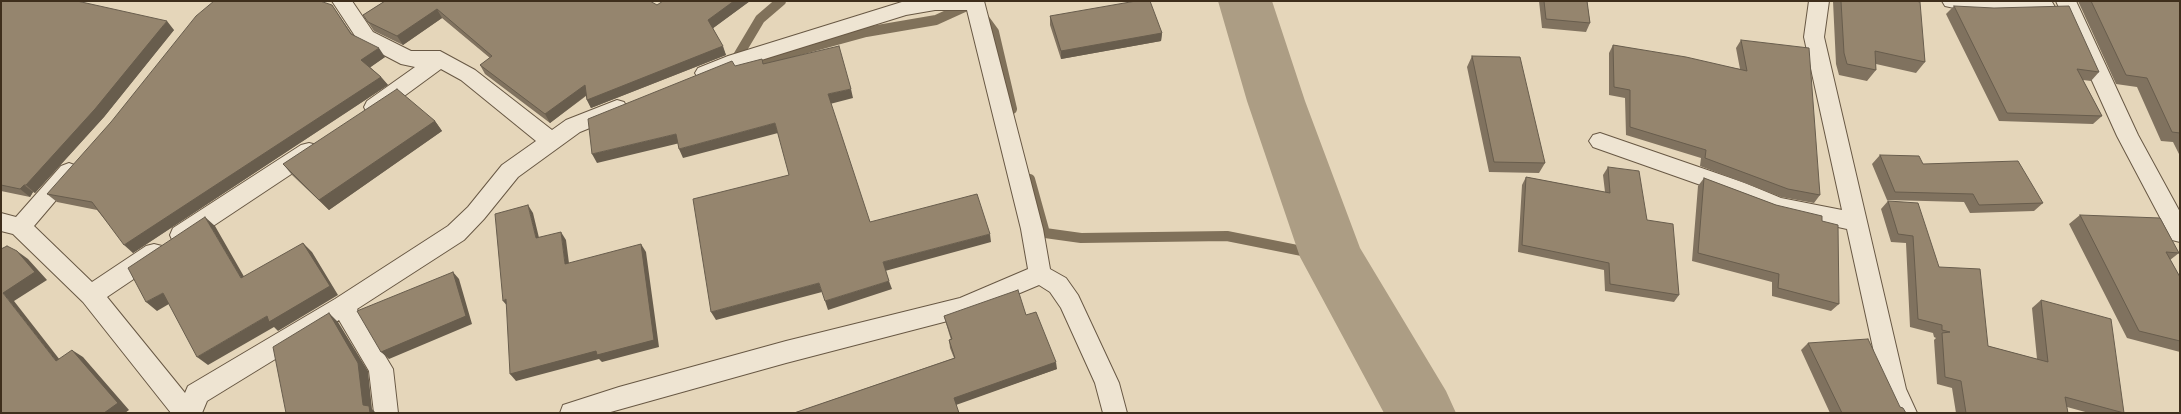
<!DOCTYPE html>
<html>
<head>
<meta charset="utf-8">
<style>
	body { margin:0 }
	#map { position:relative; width:2181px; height:414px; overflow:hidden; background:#e5d6ba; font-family:"IM FELL Double Pica",serif }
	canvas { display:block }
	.frame { position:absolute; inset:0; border:2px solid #3e2e1c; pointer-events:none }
</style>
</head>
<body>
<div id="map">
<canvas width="2181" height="414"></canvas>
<div class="frame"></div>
</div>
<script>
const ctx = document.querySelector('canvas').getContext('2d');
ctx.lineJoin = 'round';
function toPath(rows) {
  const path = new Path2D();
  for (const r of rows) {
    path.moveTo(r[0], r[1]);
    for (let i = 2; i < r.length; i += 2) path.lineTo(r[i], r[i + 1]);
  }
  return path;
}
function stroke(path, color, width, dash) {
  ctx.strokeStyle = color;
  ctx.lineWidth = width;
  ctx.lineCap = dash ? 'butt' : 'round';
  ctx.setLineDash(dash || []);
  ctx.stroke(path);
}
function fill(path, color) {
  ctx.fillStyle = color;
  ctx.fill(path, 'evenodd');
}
stroke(toPath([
	[781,1,760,19,735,61,746,65,866,32,936,20,969,5],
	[983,17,994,32,1012,109],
	[1030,179,1045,233,1081,238,1227,236,1332,257]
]), '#80715a', 10);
fill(toPath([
	[1218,1,1272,1,1305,101,1360,248,1446,391,1456,413,1384,413,1300,257,1247,101,1218,1]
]), '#ac9d84');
const minor = toPath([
	[332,1,352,1,373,32,411,51,440,51,475,70,552,130,566,120,617,100,624,102,627,108,624,114,580,132,518,177,484,219,464,240,357,309,393,369,398,413,374,413,369,371,339,320,207,401,202,413,171,413,83,302,13,234,1,231,1,213,16,217,61,166,69,163,77,166,80,172,34,226,92,282,146,246,154,244,162,246,165,253,162,260,107,297,185,393,188,386,335,299,448,226,468,207,502,165,536,141,461,80,441,69,381,113,374,115,367,113,364,107,367,101,415,67,401,64,359,42,332,1],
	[905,1,984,1,1043,229,1050,269,1066,278,1078,295,1119,383,1127,413,1103,413,1095,383,1061,308,1050,292,1039,285,963,317,786,363,607,413,560,413,563,405,619,387,786,341,960,298,1028,269,1021,229,967,10,935,10,906,15,742,66,705,81,698,78,695,73,698,68,728,56,905,1],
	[1809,1,1829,1,1824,37,1906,389,1917,413,1893,413,1882,389,1847,229,1770,212,1729,195,1593,147,1589,141,1593,135,1600,133,1745,183,1781,198,1842,210,1804,37,1809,1],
	[1942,1,2048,1,2052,2,2055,7,2052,12,2045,14,1986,15,1945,6,1942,1],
	[2056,1,2076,1,2138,135,2180,212,2180,242,2172,240,2117,136,2056,1],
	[309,143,317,145,320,151,317,157,189,242,181,244,173,242,170,235,173,228,301,145,309,143]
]);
stroke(minor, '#685844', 2);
fill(minor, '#eee4d2');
fill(toPath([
	[1,1,174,30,104,117,35,193,33,192,30,197,1,191],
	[385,1,657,5,750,1,713,28,726,55,591,108,587,100,586,96,550,123,485,74,480,65,490,58,442,18,403,45,374,31,363,15],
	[1539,1,1587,1,1590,23,1586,32,1542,28],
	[1833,1,1915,1,1925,62,1916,73,1876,64,1876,70,1867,81,1839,75,1836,64],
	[2078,1,2180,1,2180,156,2173,142,2161,141,2137,87,2116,84],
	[332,5,352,34,385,57,370,67,381,77,388,85,133,253,97,210,57,202,47,194],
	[1954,6,2099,72,2091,81,2083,80,2102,116,2093,124,1999,121,1946,14],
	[1050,16,1162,33,1161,41,1061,59,1050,25],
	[1741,40,1820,195,1814,203,1781,197,1700,166,1701,158,1626,135,1625,98,1609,95,1609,53,1613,45,1740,69,1736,48],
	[1472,56,1545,163,1539,173,1489,172,1467,67],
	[435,121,442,131,329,210,292,175,283,164],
	[1880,155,2043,203,2034,211,1970,213,1964,202,1887,200,1872,164],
	[1608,167,1647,220,1679,295,1674,302,1605,291,1604,270,1518,252,1522,185,1526,177,1605,192,1603,175],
	[1704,178,1776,205,1822,221,1839,304,1831,311,1772,296,1772,282,1692,261,1698,186],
	[1888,201,1939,267,1988,346,2037,359,2032,308,2041,300,2124,413,2089,413,2067,407,2068,413,1956,413,1952,388,1937,384,1934,340,1936,338,1934,337,1933,333,1910,327,1906,243,1891,242,1881,209],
	[2080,215,2179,253,2170,260,2180,277,2180,352,2127,338,2069,224],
	[1026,315,1057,369,956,404,794,413,954,358,950,348,949,340,951,340,946,323,944,316],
	[1808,343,1900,407,1906,413,1830,413,1801,350]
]), '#80725f');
fill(toPath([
	[734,1,750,1,712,29,708,20],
	[437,9,442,18,403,45,397,36],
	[167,21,174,30,104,117,35,193,26,185],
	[1162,33,1161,41,1061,59,1061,51],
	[723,46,726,55,591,108,587,100],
	[379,48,385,57,368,69,361,60],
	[381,77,388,85,133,253,124,245],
	[585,85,589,93,550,123,545,114],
	[851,89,853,98,830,104,828,94],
	[435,121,442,131,329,210,319,200],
	[775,123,778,133,683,158,679,149],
	[676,134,680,143,597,163,592,154],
	[24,185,33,192,30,197,20,189],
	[528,205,533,213,541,246,536,238],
	[205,217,215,226,250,287,241,278],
	[561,232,566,240,570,271,565,264],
	[990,234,991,242,885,271,883,262],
	[303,243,312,252,338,295,278,331,274,327,208,365,197,357,267,316],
	[641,244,646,252,659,347,602,362,599,359,516,381,510,374],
	[17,251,28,259,47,280,14,301,67,369,56,361,3,293],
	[453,272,459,279,472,324,389,359,381,352],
	[889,281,892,289,828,310,825,301],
	[819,283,822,292,716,320,711,312],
	[163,293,174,301,157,311,146,302],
	[506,299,509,308,503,301],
	[329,313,338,322,368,371,372,409,376,413,370,413,363,405],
	[72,350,83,357,129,410,125,413,104,413],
	[1056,362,1057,369,956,405,954,398]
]), '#685d4d');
const building = toPath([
	[1,1,77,1,167,21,95,109,26,185,24,185,20,189,1,185,1,1],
	[214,1,320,1,332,5,351,34,379,48,361,60,381,77,124,245,92,202,47,194,111,122,196,16,214,1],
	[385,1,650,1,657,5,663,1,734,1,708,20,723,46,587,100,585,85,545,114,480,65,492,56,437,9,397,36,368,22,363,15,385,1],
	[1136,1,1150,1,1162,33,1061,51,1050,16,1136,1],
	[1544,1,1587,1,1590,23,1546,19,1544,1],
	[1841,1,1915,1,1920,2,1925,62,1875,51,1876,70,1847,64,1844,53,1841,1],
	[2091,1,2180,1,2180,133,2172,132,2147,78,2126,75,2091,1],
	[1954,6,1994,8,2069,6,2099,72,2077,69,2102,116,2007,113,1954,6],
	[1741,40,1809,48,1820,195,1788,189,1705,158,1706,150,1630,127,1630,90,1614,87,1613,45,1686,57,1747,71,1741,40],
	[839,46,851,89,828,94,870,222,977,194,990,234,883,262,889,281,825,301,819,283,711,312,693,199,789,175,775,123,679,149,676,134,592,154,588,119,732,61,735,66,762,59,763,64,839,46],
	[1472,56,1520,57,1545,163,1494,162,1472,56],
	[397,89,435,121,319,200,283,164,397,89],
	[1880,155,1919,156,1923,164,2018,161,2043,203,1979,205,1973,194,1895,192,1880,155],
	[1608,167,1639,171,1647,220,1673,224,1679,295,1610,284,1609,263,1522,245,1526,177,1610,193,1608,167],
	[1704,178,1776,205,1822,216,1822,221,1838,225,1839,304,1778,288,1779,274,1698,253,1704,178],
	[1888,201,1918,203,1939,267,1980,269,1988,346,2048,362,2041,300,2111,319,2124,413,2065,397,2068,413,1966,413,1961,381,1945,377,1942,333,1950,332,1942,330,1942,325,1918,319,1913,236,1898,234,1888,201],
	[528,205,536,238,561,232,565,264,641,244,654,340,597,355,596,351,510,374,506,299,503,301,495,214,528,205],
	[2080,215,2160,218,2179,253,2166,252,2180,277,2180,341,2139,331,2080,215],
	[205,217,241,278,303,243,330,286,269,322,267,316,197,357,163,293,146,302,128,268,205,217],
	[7,246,17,251,35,272,3,293,56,361,72,350,118,403,104,413,1,413,1,249,7,246],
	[453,272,466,316,381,352,357,311,453,272],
	[1018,290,1026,315,1036,312,1056,362,954,398,959,413,794,413,955,358,949,340,952,339,944,316,1018,290],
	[329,313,358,363,363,405,369,406,370,413,286,413,273,347,329,313],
	[1868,339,1900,407,1903,408,1906,413,1842,413,1808,343,1868,339]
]);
fill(building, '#95856e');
stroke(building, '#685d4d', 1);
</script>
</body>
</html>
